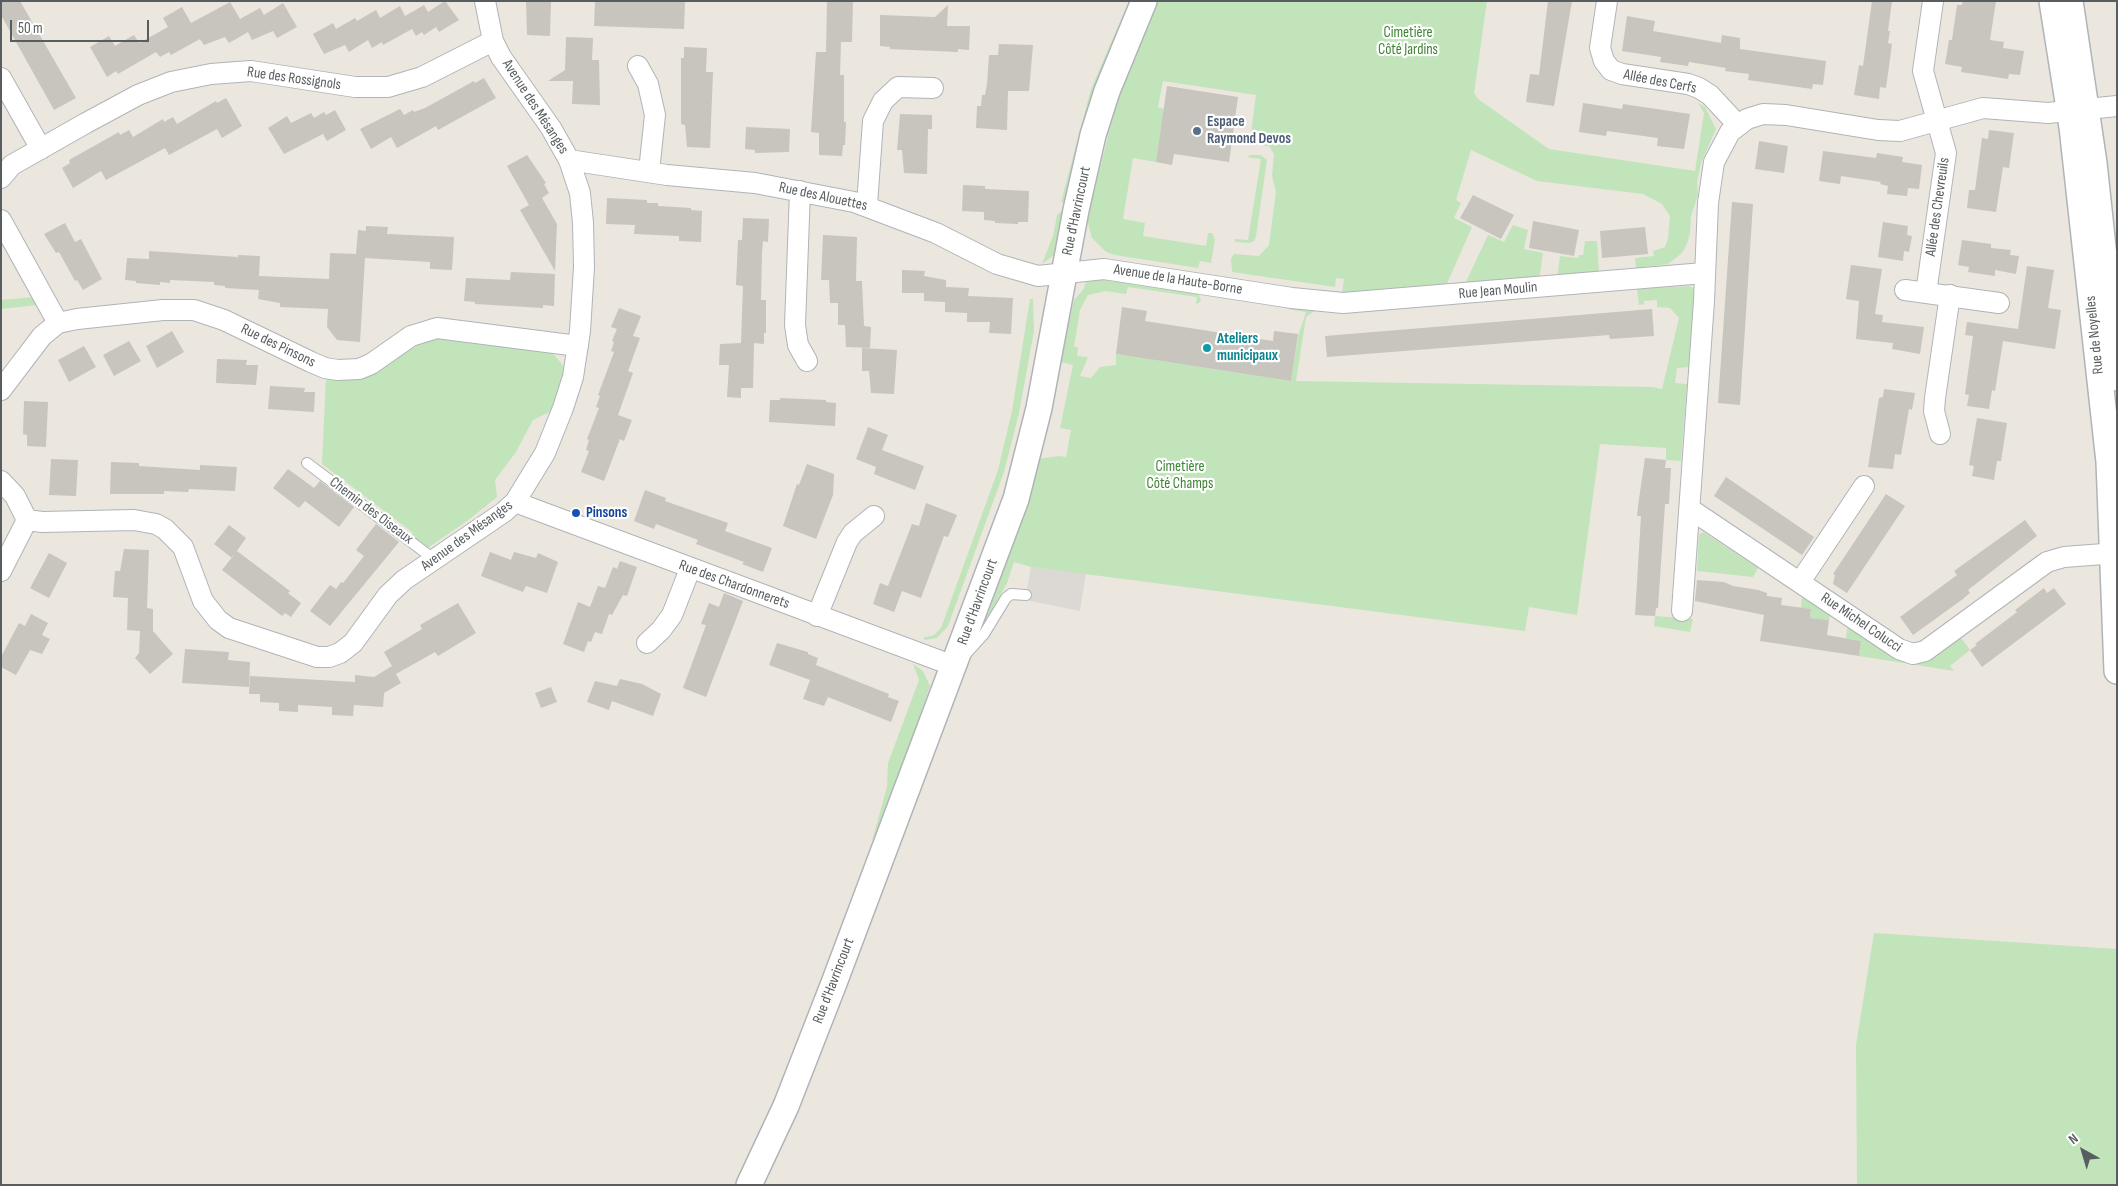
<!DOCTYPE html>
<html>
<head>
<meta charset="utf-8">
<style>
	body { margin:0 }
	#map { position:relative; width:2118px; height:1186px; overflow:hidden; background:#ebe7df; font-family:"Sofia Sans Condensed",sans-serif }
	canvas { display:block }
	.frame { position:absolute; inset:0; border:2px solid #585d60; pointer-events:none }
	.north { position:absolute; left:2058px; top:1126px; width:50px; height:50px; -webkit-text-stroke:4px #fff; paint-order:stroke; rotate:321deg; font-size:14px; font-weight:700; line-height:20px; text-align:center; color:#585d60 }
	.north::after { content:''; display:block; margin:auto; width:18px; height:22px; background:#585d60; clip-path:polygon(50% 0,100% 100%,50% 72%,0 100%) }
	.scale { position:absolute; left:10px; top:20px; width:139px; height:22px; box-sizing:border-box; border:2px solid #585d60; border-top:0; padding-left:6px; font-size:15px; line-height:18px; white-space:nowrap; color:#585d60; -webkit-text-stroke:4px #fff; paint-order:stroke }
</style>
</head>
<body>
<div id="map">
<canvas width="2118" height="1186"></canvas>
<div class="frame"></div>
<div class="north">N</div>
<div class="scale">50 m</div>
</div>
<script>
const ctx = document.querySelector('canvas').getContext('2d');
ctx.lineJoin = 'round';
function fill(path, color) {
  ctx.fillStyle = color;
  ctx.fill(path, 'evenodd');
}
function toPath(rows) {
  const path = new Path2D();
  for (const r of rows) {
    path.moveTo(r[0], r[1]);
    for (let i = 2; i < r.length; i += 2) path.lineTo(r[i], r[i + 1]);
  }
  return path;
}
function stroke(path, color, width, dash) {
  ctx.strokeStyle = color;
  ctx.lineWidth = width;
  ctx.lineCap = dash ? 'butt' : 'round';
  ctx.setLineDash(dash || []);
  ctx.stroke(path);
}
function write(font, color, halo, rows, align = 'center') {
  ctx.font = font + ' "Sofia Sans Condensed",sans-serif';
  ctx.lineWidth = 4.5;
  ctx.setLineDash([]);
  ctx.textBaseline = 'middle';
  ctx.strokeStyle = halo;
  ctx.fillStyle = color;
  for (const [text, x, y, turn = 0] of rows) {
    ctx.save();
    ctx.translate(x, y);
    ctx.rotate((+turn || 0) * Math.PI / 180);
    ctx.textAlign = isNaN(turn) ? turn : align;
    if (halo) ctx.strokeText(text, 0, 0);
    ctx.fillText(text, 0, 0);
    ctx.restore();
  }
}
fill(toPath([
	[1031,567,1086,573,1080,611,1025,600]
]), '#dcd9d4');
fill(toPath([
	[1129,1,1135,1,1069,204,1061,202,1091,89],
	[1159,1,1487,1,1474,93,1478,99,1549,149,1695,171,1704,113,1698,103,1705,107,1716,129,1701,163,1697,182,1698,195,1691,216,1690,233,1687,244,1682,253,1668,264,1636,268,1635,258,1654,256,1653,251,1665,247,1668,239,1670,216,1662,204,1643,194,1537,181,1471,150,1456,200,1461,203,1454,218,1472,227,1445,288,1342,294,1344,279,1336,278,1335,287,1232,272,1231,259,1234,254,1259,256,1269,245,1276,192,1272,176,1274,154,1269,146,1254,144,1250,140,1256,95,1163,81,1158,107,1164,109,1156,162,1133,158,1123,219,1145,223,1143,236,1206,246,1208,233,1212,233,1215,240,1211,263,1200,261,1198,268,1115,255,1106,252,1092,238,1087,220,1117,100,1142,38],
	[1250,155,1261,155,1267,160,1256,236,1254,241,1249,243,1236,242,1234,239,1248,240,1261,159,1247,157],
	[1062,211,1067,212,1057,253,1042,264,1053,236,1057,215],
	[1513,225,1528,230,1524,249,1543,253,1539,280,1464,286,1488,235,1504,242],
	[1585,241,1597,241,1599,273,1557,278,1560,256,1578,258,1579,255,1583,255],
	[1102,278,1197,291,1201,301,1196,305,1197,297,1128,287,1126,294,1106,291,1088,295,1080,310,1074,347,1078,347,1077,356,1088,357,1080,376,1091,378,1100,367,1116,365,1116,354,1291,381,1298,336,1306,312,1287,309,1288,305,1316,310,1306,317,1296,381,1653,387,1662,389,1679,318,1670,308,1657,307,1657,300,1644,301,1644,304,1639,305,1637,289,1690,286,1695,290,1690,367,1677,368,1675,383,1687,384,1681,461,1666,460,1666,448,1600,444,1577,615,1529,607,1525,631,1031,567,1014,562,1007,583,975,640,1037,459,1059,456,1066,457,1071,430,1060,428,1073,365,1061,362,1065,338,1074,300,1083,290,1086,282],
	[34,297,37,305,1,309,1,300],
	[1030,299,1033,299,1034,331,1019,413,1004,472,948,626,937,638,925,640,923,638,934,635,941,628,998,470,1012,411],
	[438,337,552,352,565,368,552,411,533,420,516,452,495,480,497,497,467,521,426,549,414,540,412,532,322,464,326,377,371,374,389,365,409,348],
	[1703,532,1758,568,1753,577,1697,571,1699,535],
	[1802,597,1830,615,1829,620,1810,618,1811,609,1801,608],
	[1655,616,1693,619,1690,632,1654,626],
	[1848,623,1899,659,1959,635,1970,650,1950,666,1954,671,1859,656,1861,641,1846,638],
	[913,664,923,671,930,686,889,806,872,841,887,787,888,763,919,680],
	[1874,933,2117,949,2117,1185,1857,1185,1856,1045]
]), '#c1e4ba');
fill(toPath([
	[1,1,20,1,76,98,54,110,1,15],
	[445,1,459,20,439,32,436,27,424,35,422,32,416,36,412,29,383,45,382,42,372,48,368,40,349,52,345,45,324,54,313,34,333,23,336,29,355,18,357,21,376,10,380,18,400,6,405,16,424,5,428,12],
	[526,1,551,1,550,36,527,35],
	[595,1,685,1,684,29,594,26],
	[827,1,853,1,852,42,841,42,840,75,844,75,844,122,846,122,845,145,843,145,842,156,819,155,819,133,811,132,816,52,826,52],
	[1548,1,1572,1,1554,106,1526,102,1530,74,1539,75],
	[1872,1,1892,1,1888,31,1890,31,1888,43,1892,44,1890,59,1886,88,1880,87,1879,99,1854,95,1859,65,1863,66],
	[1963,1,1996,1,1990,40,2004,42,2003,48,2024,51,2020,75,2009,74,2008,79,1961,72,1962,67,1945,64,1949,40,1952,40,1957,5,1962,5],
	[230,2,240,19,260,8,264,15,283,3,297,27,277,38,273,31,252,40,248,32,229,43,225,37,204,45,200,39,171,55,169,52,160,57,156,52,118,74,116,71,107,77,90,47,109,36,115,46,134,35,139,43,168,27,163,18,182,7,191,23],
	[948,5,947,26,970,26,969,50,958,49,958,52,890,49,890,47,880,46,880,15,935,17],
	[1627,16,1655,21,1653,31,1721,43,1722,35,1740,38,1740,49,1826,61,1823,85,1813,84,1812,89,1748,80,1749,74,1725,71,1726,68,1689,62,1688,66,1660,62,1661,57,1622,51],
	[566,37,593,38,592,60,599,60,600,105,572,104,573,81,548,81,565,70],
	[999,44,1033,45,1029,91,1008,91,1007,130,976,128,977,106,981,106,982,95,985,95,987,84,989,55,998,55],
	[684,47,707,48,706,72,713,72,710,148,687,147,685,125,681,124,681,58,684,58],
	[484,78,496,98,438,130,436,126,397,148,391,137,371,149,360,129,400,109,404,115,413,110,414,112,425,108,474,81,475,83],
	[1167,86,1238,97,1229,162,1174,154,1172,165,1156,162],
	[226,98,242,126,222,138,217,129,169,155,165,148,106,180,101,171,73,188,62,168,70,163,69,160,119,132,120,135,129,130,133,137,163,119,164,122,173,117,177,124,216,101,217,103],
	[1583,103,1622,109,1623,104,1690,114,1684,149,1657,146,1658,138,1607,131,1606,136,1579,132],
	[335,110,346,130,327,141,323,134,284,154,268,128,287,116,291,123,311,113,314,118,324,112,326,115],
	[900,114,932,115,932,129,928,129,927,174,904,173,902,150,897,150],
	[746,127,790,129,789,152,755,153,755,150,745,149],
	[1989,130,2014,133,2009,168,2003,167,1996,212,1967,208,1969,190,1975,190,1982,138,1988,139],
	[1759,141,1788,146,1784,173,1755,169],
	[1823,151,1876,158,1877,153,1903,157,1902,162,1922,165,1919,189,1908,188,1907,196,1887,194,1888,186,1880,184,1881,182,1841,176,1840,184,1819,181],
	[527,155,546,183,544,184,549,193,542,198,557,224,555,271,520,210,529,205,507,166],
	[963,185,985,186,985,189,1029,191,1028,222,1018,222,1018,224,995,223,995,221,984,220,984,212,962,211],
	[1473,195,1514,215,1501,239,1460,218],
	[607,198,647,200,647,203,658,203,658,206,691,208,691,210,702,211,701,242,679,241,679,236,634,234,635,225,606,224],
	[1732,202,1753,204,1740,405,1718,403],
	[743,218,769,219,768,242,763,241,762,253,761,300,766,300,766,333,764,333,764,344,754,343,753,388,741,388,741,398,727,397,729,365,719,365,720,344,741,343,743,286,736,285,738,240,742,240],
	[1533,221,1579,230,1574,256,1529,248],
	[1883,222,1908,226,1907,235,1912,236,1909,252,1904,251,1903,261,1878,257],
	[65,223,75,242,81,239,102,279,83,290,77,280,75,281,59,252,56,253,44,234],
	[366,226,388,227,387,234,454,237,452,270,430,269,430,262,365,258,360,342,337,340,327,327,328,309,280,307,280,303,258,299,259,290,225,288,225,286,214,285,214,282,170,280,170,283,160,282,160,285,136,283,136,281,125,280,127,258,149,259,149,251,238,257,238,255,260,256,259,276,329,279,330,253,356,254,358,230,366,231],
	[1645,227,1648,254,1602,258,1600,231],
	[823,235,857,237,856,281,862,281,864,326,871,327,870,348,846,347,845,325,838,325,838,303,830,303,829,280,821,280],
	[1962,240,1991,244,1991,248,2011,250,2010,255,2019,256,2016,274,1995,270,1995,276,1968,272,1969,267,1958,265],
	[1851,265,1882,269,1875,314,1883,315,1882,322,1924,327,1920,354,1892,349,1893,343,1856,339,1859,301,1846,299],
	[2027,266,2054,270,2048,308,2061,310,2055,349,2003,341,1995,391,1992,390,1989,409,1967,406,1969,395,1965,394,1973,336,1965,335,1967,322,2018,329],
	[902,270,925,271,924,276,946,280,946,287,969,288,968,296,1013,298,1011,334,989,333,990,322,967,322,967,313,945,312,945,302,924,301,924,293,902,293],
	[511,272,555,274,554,306,543,305,543,308,475,304,475,302,464,301,466,278,510,280],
	[1122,307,1147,311,1145,321,1273,341,1274,331,1298,334,1291,381,1116,354],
	[619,308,641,316,633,336,640,338,628,371,633,373,618,415,632,420,624,441,620,439,604,481,581,472,589,451,586,450,589,440,587,439,599,408,596,407,600,396,598,395,614,352,611,351,614,342,612,341,617,329,611,327],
	[1652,309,1654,336,1610,339,1609,335,1327,357,1325,336],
	[172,331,184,352,157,368,146,346],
	[129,341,141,361,114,376,103,355],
	[84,346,96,367,69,382,58,360],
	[862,348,897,350,894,394,871,393,869,371,862,371],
	[217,359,247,360,246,365,258,365,256,385,216,383],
	[270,386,305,388,304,392,315,392,314,412,268,409],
	[1884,389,1915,393,1912,410,1909,409,1901,455,1895,454,1893,469,1868,467,1879,398,1883,397],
	[780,398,826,400,826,402,836,403,835,426,769,422,770,400,780,400],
	[24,401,48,402,46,447,27,446,27,435,23,434],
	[1977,418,2007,423,2001,461,1997,461,1994,480,1972,476,1974,466,1969,465],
	[868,427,888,435,882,450,924,466,915,490,874,474,876,467,856,459],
	[1645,458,1666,460,1665,468,1671,468,1669,504,1665,504,1658,608,1656,608,1655,616,1635,615,1641,516,1637,516,1638,506],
	[51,459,78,460,76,496,49,495],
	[111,462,139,463,139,466,200,470,200,465,237,467,235,491,189,489,188,492,164,491,164,494,110,494],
	[807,464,834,474,833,495,816,539,783,526,797,484,799,485],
	[288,469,314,488,320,481,354,507,339,527,305,501,299,508,273,488],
	[1726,477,1814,537,1802,555,1714,496],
	[645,490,666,498,665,501,728,523,725,531,772,548,763,572,742,564,744,562,696,544,698,540,656,524,654,529,634,521],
	[1886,494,1905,506,1847,593,1833,584,1835,575,1833,574],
	[926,503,957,515,948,537,944,536,921,598,902,591,894,612,873,604,880,583,888,586,912,524,919,526],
	[2025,520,2037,536,1968,590,1970,593,1963,599,1913,635,1900,617,1957,575,1954,571],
	[376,524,399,542,330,626,310,611,330,585,336,589,341,582,343,583,364,556,356,550],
	[229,525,246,538,232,558,214,544],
	[124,549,149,550,147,608,153,609,153,631,173,654,150,674,135,658,139,653,140,631,127,630,128,598,113,597,115,571,120,571],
	[237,551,290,591,288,593,301,603,291,617,285,613,282,616,222,570],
	[490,552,511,560,514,552,536,558,538,553,558,562,547,593,526,586,523,592,481,576],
	[49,553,67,563,49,598,30,588],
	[620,561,637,567,627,596,623,595,612,615,609,614,602,634,595,632,591,642,588,641,584,652,563,644,578,602,590,607,598,586,605,588,613,567,617,569],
	[1697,580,1724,582,1733,586,1758,590,1767,593,1767,596,1782,598,1781,605,1811,609,1810,618,1829,620,1827,635,1861,641,1859,656,1760,641,1764,615,1695,601],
	[2044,588,2047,593,2054,588,2066,604,1982,667,1970,650,1977,645,1975,644,2017,612,2015,610],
	[724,593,743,601,706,697,683,688,706,625,701,624,709,603,719,607],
	[458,603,476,633,438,656,435,652,396,674,401,683,384,693,383,707,354,705,353,716,332,715,332,707,298,705,298,712,279,711,279,703,260,702,260,694,249,694,250,676,355,682,355,675,374,677,392,666,384,652,422,629,420,625],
	[31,614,48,623,42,635,50,639,42,654,30,650,16,675,1,667,1,657,19,623,25,626],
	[777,643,808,652,808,654,818,658,816,665,889,694,888,697,899,701,891,722,828,697,824,706,803,699,810,680,769,665],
	[185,649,229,652,228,660,250,662,249,687,182,683],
	[620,679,642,684,661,694,653,716,612,701,609,710,587,702,595,681,617,686],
	[551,687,557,702,541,708,535,693]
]), '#c8c4be');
const service = toPath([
	[307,463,435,560],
	[966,654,984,634,1006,598,1011,594,1026,595]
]);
const minor = toPath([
	[1607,1,1600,48,1604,61,1611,70,1622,74,1688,84,1699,88,1710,95,1738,125],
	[638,66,648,84,655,115,649,171],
	[1,78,41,149],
	[569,160,667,175,755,183,854,202,936,233,997,264,1038,276,1104,269,1292,298,1343,303,1704,273],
	[1,178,12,165,86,123,138,95,171,82,211,74,251,71,355,87,388,87,422,77,493,41],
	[800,191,795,325,798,345,807,361],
	[867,205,873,121,883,101,898,87,933,88],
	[1,220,58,323,42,336,1,390],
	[1905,290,1999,303],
	[1926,293,1946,153,1923,71,1933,1],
	[58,323,77,319,163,310,194,310,224,320,311,362,325,368,338,370,359,369,371,364,411,336,437,328,578,346],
	[1940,434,1934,411,1935,398,1950,295],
	[1,481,15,496,27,520,42,522,134,520,156,524,165,529,183,547,203,601,218,620,229,628,317,657,329,657,340,653,353,643,388,595,404,580,504,512,515,502,545,453,563,408,573,377,580,331,584,267,583,223,580,193,569,160,551,128,501,57,493,41,485,1],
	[515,502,954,666],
	[1690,509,1899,649,1913,654,1925,651,2047,562,2064,557,2117,553],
	[1,571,27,520],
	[1800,582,1864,486],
	[1682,611,1704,301,1708,203,1714,162,1730,132,1747,119,1763,114,1786,115,1878,130,1900,131,1983,108,2048,113,2117,106],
	[817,616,847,542,853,533,874,516],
	[647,643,661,630,672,615,690,569]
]);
const tertiary = toPath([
	[2052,1,2072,127,2109,462,2117,671],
	[2070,1,2094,163,2117,378],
	[749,1185,786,1106,834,983,1016,499,1039,408,1076,210,1093,135,1107,91,1144,1]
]);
stroke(service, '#b0b4b7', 12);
stroke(minor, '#b0b4b7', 22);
stroke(tertiary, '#b0b4b7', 28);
stroke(service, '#fff', 10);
stroke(minor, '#fff', 20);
stroke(tertiary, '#fff', 25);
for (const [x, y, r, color] of [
	[1197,131,5,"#5c6f8a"],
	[1207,348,5,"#0f9aa8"],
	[576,513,5,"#1a4fb4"]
]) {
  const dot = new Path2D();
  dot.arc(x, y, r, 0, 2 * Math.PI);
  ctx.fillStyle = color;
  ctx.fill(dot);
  stroke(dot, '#fff', 2);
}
write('15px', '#3d8334', '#fff', [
	["Cimetière",1408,33],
	["Côté Jardins",1408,50],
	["Cimetière",1180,467],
	["Côté Champs",1180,484]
]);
write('15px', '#585d60', '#fff', [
	["Rue des Rossignols",294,79,8],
	["Allée des Cerfs",1660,82,11],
	["Avenue des Mésanges",535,107,57],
	["Rue des Alouettes",823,197,12],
	["Allée des Chevreuils",1938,207,-82],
	["Rue d'Havrincourt",1077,211,-78],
	["Avenue de la Haute-Borne",1178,280,9],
	["Rue Jean Moulin",1498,291,-5],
	["Rue de Noyelles",2095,335,-96],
	["Rue des Pinsons",278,346,26],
	["Chemin des Oiseaux",371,511,37],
	["Avenue des Mésanges",467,536,-36],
	["Rue des Chardonnerets",734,585,20],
	["Rue d'Havrincourt",978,602,-70],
	["Rue Michel Colucci",1861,623,34],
	["Rue d'Havrincourt",834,981,-69]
]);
write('bold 15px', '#4e5e75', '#fff', [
	["Espace",1207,122],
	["Raymond Devos",1207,139]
], 'left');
write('bold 15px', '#0d838f', '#fff', [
	["Ateliers",1217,339],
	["municipaux",1217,356]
], 'left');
write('bold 15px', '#164399', '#fff', [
	["Pinsons",586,513]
], 'left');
</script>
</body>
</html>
